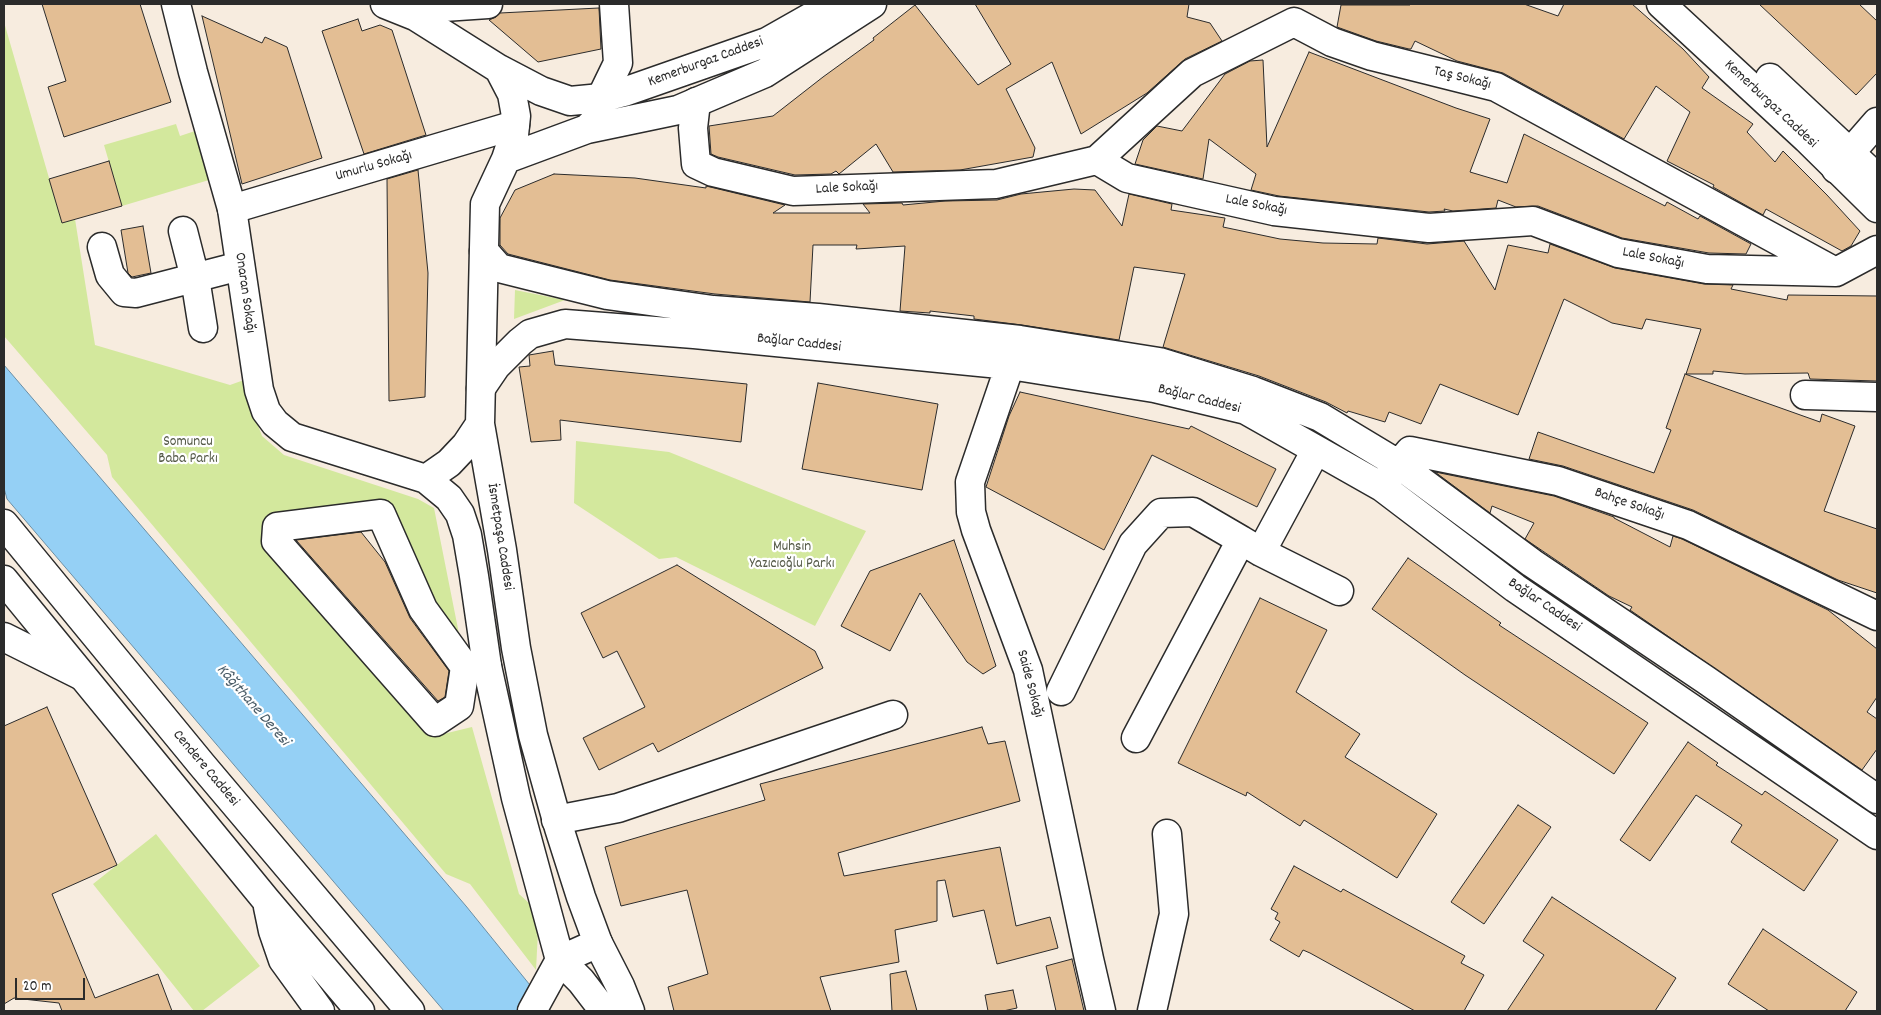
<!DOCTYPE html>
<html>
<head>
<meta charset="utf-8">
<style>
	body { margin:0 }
	#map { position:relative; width:1881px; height:1015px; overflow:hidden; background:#f7ecdf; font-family:Dekko,sans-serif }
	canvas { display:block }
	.frame { position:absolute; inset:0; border:5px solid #2b2b2b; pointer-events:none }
	.scale { position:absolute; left:15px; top:978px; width:70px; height:22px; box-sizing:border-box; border:2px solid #2b2b2b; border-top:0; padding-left:6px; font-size:15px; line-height:18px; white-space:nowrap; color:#2b2b2b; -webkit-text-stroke:4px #fff; paint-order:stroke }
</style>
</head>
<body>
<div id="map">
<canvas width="1881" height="1015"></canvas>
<div class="frame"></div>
<div class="scale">20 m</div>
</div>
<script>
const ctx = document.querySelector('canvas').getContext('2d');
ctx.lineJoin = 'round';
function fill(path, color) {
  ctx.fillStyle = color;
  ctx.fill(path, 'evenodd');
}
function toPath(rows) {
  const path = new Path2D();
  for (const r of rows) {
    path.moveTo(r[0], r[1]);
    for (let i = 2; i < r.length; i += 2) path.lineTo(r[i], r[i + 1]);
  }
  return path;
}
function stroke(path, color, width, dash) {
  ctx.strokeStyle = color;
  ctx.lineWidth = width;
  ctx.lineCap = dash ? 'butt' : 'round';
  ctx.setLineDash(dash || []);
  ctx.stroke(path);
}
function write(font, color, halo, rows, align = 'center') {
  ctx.font = font + ' Dekko,sans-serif';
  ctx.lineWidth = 4.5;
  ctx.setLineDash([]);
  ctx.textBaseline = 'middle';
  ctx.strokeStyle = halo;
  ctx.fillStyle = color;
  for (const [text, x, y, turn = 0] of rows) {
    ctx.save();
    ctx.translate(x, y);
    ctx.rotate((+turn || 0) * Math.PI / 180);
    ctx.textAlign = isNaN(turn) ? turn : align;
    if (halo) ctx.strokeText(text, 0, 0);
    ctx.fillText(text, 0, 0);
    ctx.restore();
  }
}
fill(toPath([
	[4,22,62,223,75,219,95,345,230,385,244,380,246,394,262,436,284,455,418,499,434,508,462,649,429,603,387,509,272,518,262,541,435,736,472,727,519,894,539,912,536,970,470,884,446,874,112,477,107,455,4,336],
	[176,124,180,136,195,131,209,180,122,206,104,145],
	[515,290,565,300,514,319],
	[576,441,669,452,866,531,815,626,676,557,659,559,574,503],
	[156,834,260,966,202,1011,194,1011,93,884]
]), '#d3e89d');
const water = toPath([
	[4,365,466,906,551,1011,444,1011,7,499,4,488,4,365]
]);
fill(water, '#95d0f5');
stroke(water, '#6b8ea4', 1);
const building = toPath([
	[42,4,140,4,171,102,64,137,48,87,66,81,42,4],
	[975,4,1189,4,1187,17,1210,23,1222,41,1185,59,1147,93,1081,134,1052,62,1006,89,1035,148,1033,157,960,170,893,172,876,144,839,174,836,171,831,174,795,175,718,157,711,154,709,126,773,116,823,77,874,40,873,38,915,5,978,85,1011,64,975,4],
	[1410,4,1524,4,1558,16,1564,4,1632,4,1683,49,1709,77,1702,88,1753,124,1747,132,1775,162,1783,151,1827,195,1860,231,1851,246,1842,251,1766,209,1763,215,1713,187,1714,185,1667,161,1690,112,1656,86,1624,139,1503,73,1457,61,1415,41,1411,49,1409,49,1376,41,1337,27,1341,5,1410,5,1410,4],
	[1759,4,1859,4,1877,21,1877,73,1856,95,1759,4],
	[599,8,601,49,538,62,489,20,496,17,500,13,599,8],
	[202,16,262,43,265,37,287,47,322,158,242,184,202,16],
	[358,19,362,31,380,25,392,30,426,135,364,154,322,31,358,19],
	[1309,52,1456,108,1490,119,1470,172,1507,183,1524,134,1665,206,1667,202,1698,219,1700,216,1751,244,1746,254,1709,253,1622,238,1538,206,1516,207,1498,200,1496,208,1453,211,1444,209,1445,211,1429,212,1279,196,1251,190,1256,174,1209,139,1203,179,1135,164,1143,140,1157,126,1182,131,1225,74,1250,61,1263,60,1267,147,1309,52],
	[109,161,122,206,62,223,49,179,109,161],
	[418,170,428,273,425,397,389,401,387,179,418,170],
	[554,174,635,178,706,188,706,186,785,205,773,213,870,213,863,204,902,203,903,205,945,201,997,200,1021,194,1074,189,1095,190,1122,226,1129,194,1172,204,1171,210,1225,218,1223,227,1280,239,1323,243,1377,244,1378,238,1427,244,1464,241,1495,290,1508,245,1548,253,1550,244,1615,268,1704,284,1733,285,1731,289,1787,300,1788,295,1877,296,1877,381,1810,379,1808,373,1745,374,1713,371,1713,374,1686,374,1701,329,1646,319,1642,329,1612,323,1564,299,1518,415,1440,384,1421,424,1389,412,1385,422,1348,411,1347,413,1326,402,1259,376,1163,347,1185,274,1134,267,1119,340,1022,325,974,319,974,316,930,311,930,313,900,311,905,246,856,249,857,245,813,245,810,302,715,294,610,280,508,254,500,245,500,218,515,190,554,174],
	[143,226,151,273,132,277,128,273,121,230,143,226],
	[553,351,555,365,747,384,741,442,560,420,561,440,531,442,519,367,530,366,529,355,553,351],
	[1685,374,1820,422,1822,414,1855,426,1824,511,1877,529,1877,593,1838,580,1693,510,1563,466,1529,459,1538,432,1654,473,1671,430,1666,428,1685,374],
	[818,383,938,404,922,490,802,469,818,383],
	[1020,392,1189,429,1191,426,1276,469,1257,507,1152,455,1104,550,986,487,1009,416,1020,392],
	[1435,472,1554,496,1614,517,1614,518,1670,547,1673,536,1682,539,1828,610,1877,649,1877,697,1867,712,1877,719,1877,749,1862,770,1630,610,1632,607,1609,596,1525,539,1534,523,1492,506,1490,513,1435,472],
	[361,532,385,562,410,618,449,671,445,697,438,701,296,540,361,532],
	[954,540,996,666,983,674,967,662,920,593,890,651,841,626,870,571,954,540],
	[1408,558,1501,623,1499,625,1648,723,1614,774,1465,675,1372,609,1408,558],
	[677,565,815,651,823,668,658,752,653,743,599,770,583,738,645,707,617,651,603,658,581,613,677,565],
	[1260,598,1327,630,1296,692,1360,734,1345,757,1437,814,1397,878,1304,820,1300,826,1247,792,1246,796,1178,763,1260,598],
	[47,707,117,865,52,894,95,998,158,974,172,1011,62,1011,59,1003,14,998,4,1004,4,726,47,707],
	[982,727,988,744,1005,741,1020,801,838,853,844,876,1000,847,1016,926,1050,917,1058,948,997,964,984,910,953,917,945,880,937,881,937,921,895,930,899,962,820,977,831,1011,674,1011,668,987,708,974,687,890,621,906,605,847,765,800,760,784,982,727],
	[1688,742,1718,763,1716,765,1762,795,1765,791,1838,840,1804,891,1731,842,1742,825,1696,795,1650,861,1620,840,1688,742],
	[1518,805,1551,827,1484,924,1451,902,1518,805],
	[1294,866,1341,892,1343,889,1465,956,1461,963,1484,975,1464,1011,1415,1011,1310,953,1303,950,1299,957,1270,940,1280,922,1275,919,1278,913,1271,909,1294,866],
	[1552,897,1676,978,1655,1011,1507,1011,1544,955,1523,941,1552,897],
	[1763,929,1857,992,1845,1011,1769,1011,1728,984,1763,929],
	[1072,959,1084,1011,1056,1011,1046,966,1072,959],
	[906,971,917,1011,892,1011,890,974,906,971],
	[1013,990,1017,1008,1003,1011,988,1011,985,995,1013,990]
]);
fill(building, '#e3be94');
stroke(building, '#2b2b2b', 1);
const minor = toPath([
	[414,9,488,4],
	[601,98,618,63,614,4],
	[696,102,693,128,696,164,713,172,793,191,996,184,1097,160,1127,178,1274,211,1429,228,1533,221,1618,253,1707,269,1836,272,1877,250],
	[1097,160,1192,73,1294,22,1332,42,1372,56,1496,87,1832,270],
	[1836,169,1877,122],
	[232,209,515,125],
	[183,231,195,278,203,328],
	[102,247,110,275,124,292,136,293,240,266],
	[484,251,499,268,607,295,713,310,818,318,1020,340,1159,362,1253,391,1320,417,1398,464,1532,563,1706,680,1877,799],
	[1010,365,970,482,971,512,976,530,1028,670,1089,959,1101,1011],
	[481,388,496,366,520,342,530,334,565,324,694,334,1010,365,1154,388,1246,410,1382,487,1515,588,1877,835],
	[1805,395,1877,397],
	[1316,450,1261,552,1339,591],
	[1389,476,1410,451,1558,481,1688,525,1877,616],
	[4,637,82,676],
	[465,667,459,706,435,722,276,541,277,527,381,514,423,609,465,667,487,666],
	[1061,691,1133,544,1161,513,1193,512,1241,540],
	[1136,738,1241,540,1261,552],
	[556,820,618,808,893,715],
	[598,943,620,986,630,1011],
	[560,960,581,981,604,1011],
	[1152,1011,1174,914,1167,834]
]);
const major = toPath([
	[176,4,193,72,232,209,259,390,266,411,275,423,292,437,426,479,449,498,460,514,467,535,474,576,487,666,516,798,560,960],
	[385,4,415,16,499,69,541,91,570,101,601,98,624,92,767,42,834,4],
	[1661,4,1807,139,1877,208],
	[499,69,512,94,516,116,514,135,506,159,485,204,480,424,502,550,516,648,533,735,559,828,581,897,598,943,560,960],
	[1770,78,1877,178],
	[587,129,678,110,765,73,872,4],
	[506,159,587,129,601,115],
	[426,479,449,463,466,445,480,424],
	[4,524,202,765,410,1011],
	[4,580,266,900,360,1011],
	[268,907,273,931,283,960,320,1011],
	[532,1011,560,960]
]);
stroke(minor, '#2b2b2b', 31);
stroke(major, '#2b2b2b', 31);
stroke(minor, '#fff', 28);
stroke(major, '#fff', 28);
write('15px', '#2b2b2b', '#fff', [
	["Kemerburgaz Caddesi",706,63,-20],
	["Taş Sokağı",1462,79,14],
	["Kemerburgaz Caddesi",1770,105,43],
	["Umurlu Sokağı",374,167,-16],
	["Lale Sokağı",847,189,-3],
	["Lale Sokağı",1256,206,11],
	["Lale Sokağı",1653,259,11],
	["Onaran Sokağı",244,293,82],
	["Bağlar Caddesi",799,344,6],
	["Bağlar Caddesi",1199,400,14],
	["Bahçe Sokağı",1629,505,19],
	["İsmetpaşa Caddesi",499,537,81],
	["Bağlar Caddesi",1544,606,34],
	["Saide Sokağı",1029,684,75],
	["Cendere Caddesi",205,769,50]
]);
write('15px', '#555a48', '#fff', [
	["Somuncu",188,443],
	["Baba Parkı",188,460],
	["Muhsin",792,548],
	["Yazıcıoğlu Parkı",792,565]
]);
write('italic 16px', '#4b5d68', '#fff', [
	["Kâğıthane Deresi",252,706,49]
]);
</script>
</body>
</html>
